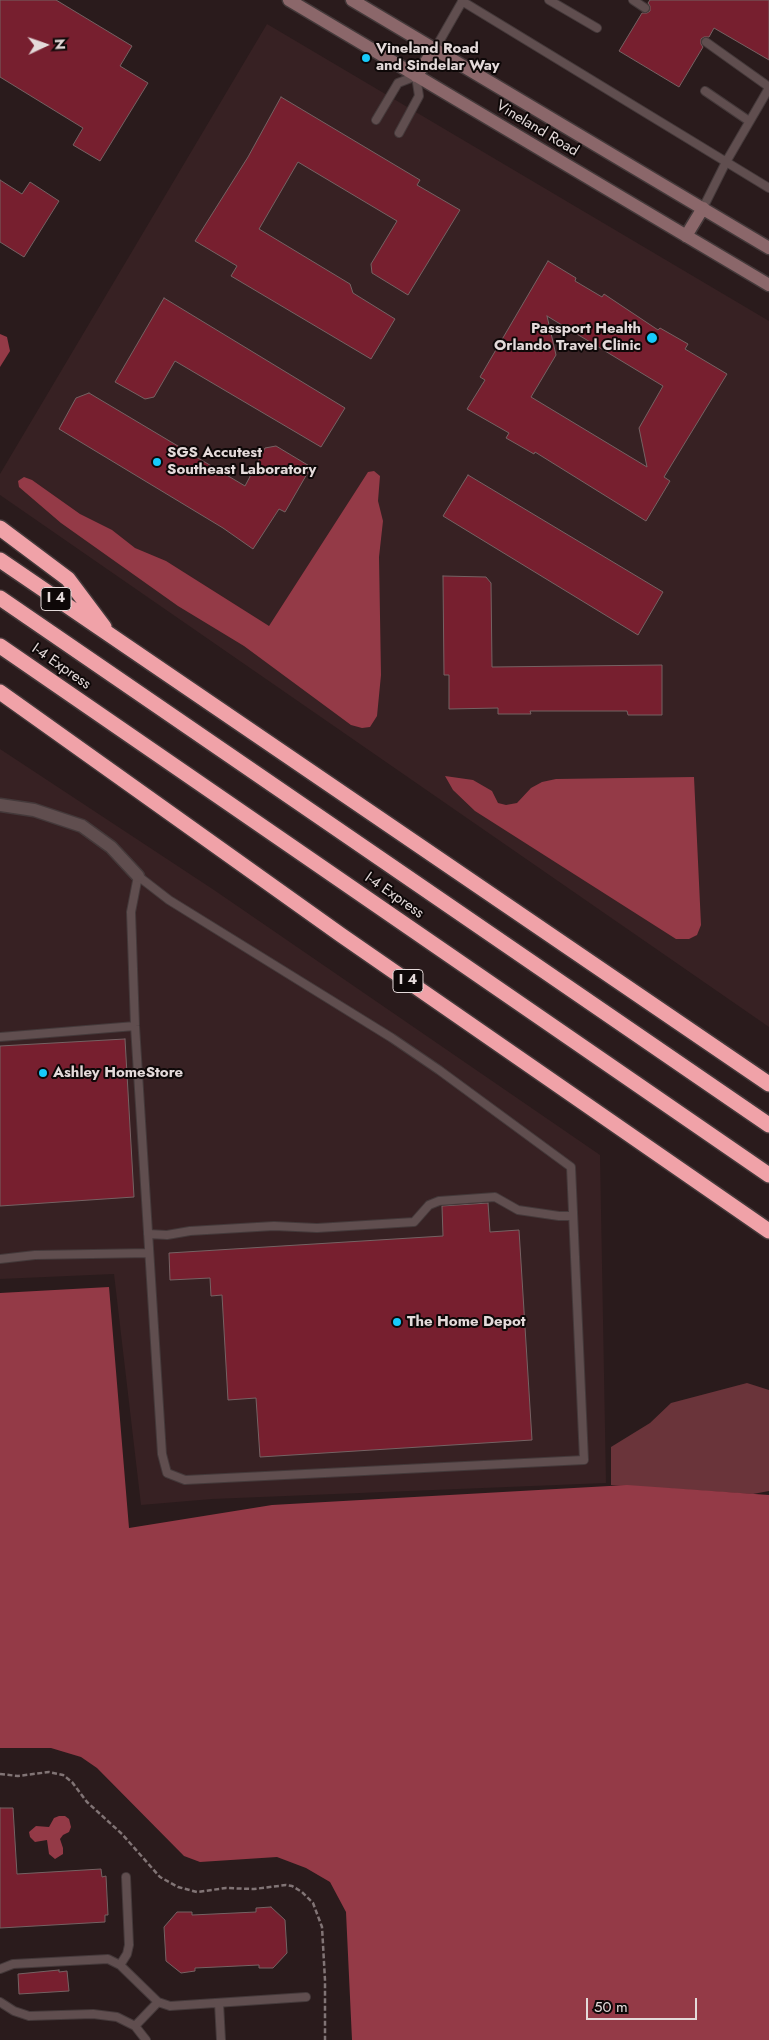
<!DOCTYPE html>
<html>
<head>
<meta charset="utf-8">
<style>
	body { margin:0 }
	#map { position:relative; width:769px; height:2040px; overflow:hidden; background:#2a1b1c; font-family:Jost,sans-serif }
	canvas { display:block }
	.north { position:absolute; left:20px; top:20px; width:50px; height:50px; -webkit-text-stroke:4px #0e0808; paint-order:stroke; rotate:87deg; font-size:14px; font-weight:700; line-height:20px; text-align:center; color:#e4dada }
	.north::after { content:''; display:block; margin:auto; width:18px; height:22px; background:#e4dada; clip-path:polygon(50% 0,100% 100%,50% 72%,0 100%) }
	.scale { position:absolute; left:586px; top:1998px; width:111px; height:22px; box-sizing:border-box; border:2px solid #e4dada; border-top:0; padding-left:6px; font-size:15px; line-height:18px; white-space:nowrap; color:#e4dada; -webkit-text-stroke:4px #0e0808; paint-order:stroke }
</style>
</head>
<body>
<div id="map">
<canvas width="769" height="2040"></canvas>
<div class="north">N</div>
<div class="scale">50 m</div>
</div>
<script>
const ctx = document.querySelector('canvas').getContext('2d');
ctx.lineJoin = 'round';
function fill(path, color) {
  ctx.fillStyle = color;
  ctx.fill(path, 'evenodd');
}
function toPath(rows) {
  const path = new Path2D();
  for (const r of rows) {
    path.moveTo(r[0], r[1]);
    for (let i = 2; i < r.length; i += 2) path.lineTo(r[i], r[i + 1]);
  }
  return path;
}
function stroke(path, color, width, dash) {
  ctx.strokeStyle = color;
  ctx.lineWidth = width;
  ctx.lineCap = dash ? 'butt' : 'round';
  ctx.setLineDash(dash || []);
  ctx.stroke(path);
}
function write(font, color, halo, rows, align = 'center') {
  ctx.font = font + ' Jost,sans-serif';
  ctx.lineWidth = 4;
  ctx.setLineDash([]);
  ctx.textBaseline = 'middle';
  ctx.strokeStyle = halo;
  ctx.fillStyle = color;
  for (const [text, x, y, turn = 0] of rows) {
    ctx.save();
    ctx.translate(x, y);
    ctx.rotate((+turn || 0) * Math.PI / 180);
    ctx.textAlign = isNaN(turn) ? turn : align;
    if (halo) ctx.strokeText(text, 0, 0);
    ctx.fillText(text, 0, 0);
    ctx.restore();
  }
}
fill(toPath([
	[267,24,769,321,769,1027,0,495,0,474],
	[0,749,214,890,600,1155,606,1483,212,1499,141,1505,114,1274,0,1279]
]), '#372123');
fill(toPath([
	[747,1383,769,1390,769,1491,753,1494,611,1485,611,1447,650,1423,671,1403]
]), '#6a343a');
fill(toPath([
	[0,334,7,337,10,351,0,367],
	[374,471,380,476,378,501,383,521,379,557,381,675,377,716,370,727,362,728,351,725,244,646,178,606,61,523,19,487,18,481,24,477,32,480,80,514,112,530,135,548,166,561,269,626,368,472],
	[445,776,473,780,492,791,498,803,506,805,517,803,531,788,542,782,556,779,694,777,701,925,697,935,689,939,676,939,475,811,453,790],
	[109,1287,129,1528,272,1505,627,1485,769,1495,769,2040,352,2040,346,1912,330,1882,306,1868,277,1857,200,1862,184,1856,97,1768,81,1757,51,1748,0,1748,0,1293],
	[59,1816,65,1816,69,1819,71,1827,69,1832,63,1835,60,1839,63,1848,63,1854,55,1859,49,1854,47,1840,35,1842,30,1837,29,1832,36,1826,49,1827,54,1818]
]), '#943a47');
const building = toPath([
	[0,0,56,0,132,46,120,66,148,83,100,161,73,145,83,128,0,77,0,0],
	[650,0,769,0,769,60,714,28,709,37,704,37,701,39,701,44,703,47,679,87,619,51,642,13,647,13,650,11,650,6,648,3,650,0],
	[281,97,420,180,417,185,460,210,408,295,372,273,371,264,397,221,298,162,259,229,350,284,353,293,395,319,371,359,231,276,237,266,195,241,248,157,281,97],
	[0,180,22,194,30,182,59,201,24,257,0,242,0,180],
	[548,261,576,278,575,281,602,297,604,294,658,330,660,328,688,344,685,349,727,374,664,477,670,481,646,521,535,452,534,454,506,438,509,433,467,409,485,380,480,377,548,261],
	[547,316,663,386,639,428,647,467,531,397,556,355,547,316],
	[164,298,345,408,321,447,175,361,154,397,145,399,115,382,164,298],
	[89,393,245,486,265,448,276,446,311,467,285,512,279,509,253,549,223,528,59,429,76,398,89,393],
	[468,475,663,592,638,635,443,516,468,475],
	[443,576,486,577,491,583,492,667,662,665,662,715,628,715,627,711,530,711,531,714,498,714,498,708,449,709,449,675,444,675,443,576],
	[125,1039,134,1197,0,1206,0,1046,125,1039],
	[488,1203,490,1232,519,1230,532,1440,260,1457,256,1398,228,1400,222,1295,211,1296,210,1278,170,1280,169,1253,443,1236,442,1206,488,1203],
	[0,1808,13,1808,17,1874,101,1869,102,1877,106,1876,108,1915,105,1915,105,1922,0,1928,0,1808],
	[271,1907,285,1920,287,1953,273,1968,259,1968,259,1965,217,1967,195,1968,195,1971,181,1973,166,1961,164,1927,177,1912,192,1912,192,1915,256,1912,256,1908,271,1907],
	[59,1970,59,1972,67,1971,69,1991,19,1994,18,1974,59,1970]
]);
fill(building, '#771f2f');
stroke(building, '#756263', 1);
const lane = toPath([
	[549,0,597,28],
	[633,0,645,8],
	[462,1,769,188],
	[706,42,769,87],
	[435,49,463,0],
	[705,91,749,121],
	[376,120,398,83,416,76,419,96,399,133],
	[703,208,726,162,769,88],
	[138,876,169,900,392,1038,439,1070,571,1167,584,1460,185,1480,167,1473,162,1454,135,1026,131,912,138,876],
	[0,1037,135,1026],
	[148,1234,167,1235,190,1231,274,1226,317,1228,414,1222,429,1205,439,1201,495,1197,518,1210,559,1216,572,1216],
	[0,1259,35,1255,149,1253],
	[120,1965,127,1954,129,1945,126,1877],
	[0,1969,13,1964,108,1959,120,1965,158,2002,170,2006,306,1997],
	[0,2002,14,2011,29,2016,93,2014,117,2017,135,2026,146,2040],
	[219,2003,221,2040],
	[135,2026,158,2002]
]);
const street = toPath([
	[0,805,34,810,82,826,111,847,138,876]
]);
const secondary = toPath([
	[289,0,769,285],
	[352,0,769,248],
	[416,76,435,49],
	[686,236,703,208]
]);
const highway = toPath([
	[0,528,68,579,104,627],
	[0,560,769,1084],
	[0,598,769,1125],
	[0,646,769,1175],
	[0,692,341,935,769,1231]
]);
stroke(lane, '#44393a', 10);
stroke(street, '#44393a', 15);
stroke(secondary, '#44393a', 15);
stroke(highway, '#44393a', 18);
stroke(toPath([
	[0,1774,18,1776,49,1772,63,1775,72,1782,87,1802,122,1834,160,1877,178,1887,197,1892,226,1888,254,1889,286,1885,292,1886,302,1892,313,1903,322,1927,325,1980,325,2040]
]), '#817475', 2.5, [5, 2.5]);
stroke(lane, '#604e4f', 8);
stroke(street, '#604e4f', 12);
stroke(secondary, '#8b676a', 12);
stroke(highway, '#f0a2a8', 15);
for (const [x, y, r, color] of [
	[366,58,5,"#17cafb"],
	[652,338,6,"#17cafb"],
	[157,462,5,"#17cafb"],
	[43,1073,5,"#17cafb"],
	[397,1322,5,"#17cafb"]
]) {
  const dot = new Path2D();
  dot.arc(x, y, r, 0, 2 * Math.PI);
  ctx.fillStyle = color;
  ctx.fill(dot);
  stroke(dot, '#0e0808', 2);
}
for (const [x, y, w] of [
	[56,599,30],
	[408,981,30]
]) {
  const box = new Path2D();
  box.roundRect(x - w / 2, y - 11.5, w, 23, 4);
  ctx.fillStyle = '#0e0808';
  ctx.fill(box);
  stroke(box, '#e4dada', 1);
}
write('bold 14px', '#e4dada', null, [
	["I 4",56,599],
	["I 4",408,981]
]);
write('bold 15px', '#e4dada', '#0e0808', [
	["Vineland Road",376,49],
	["and Sindelar Way",376,66],
	["Passport Health",641,329,"right"],
	["Orlando Travel Clinic",641,346,"right"],
	["SGS Accutest",167,453],
	["Southeast Laboratory",167,470],
	["Ashley HomeStore",53,1073],
	["The Home Depot",407,1322]
], 'left');
write('15px', '#e4dada', '#0e0808', [
	["Vineland Road",537,129,31],
	["I-4 Express",61,667,35],
	["I-4 Express",394,896,35]
]);
</script>
</body>
</html>
